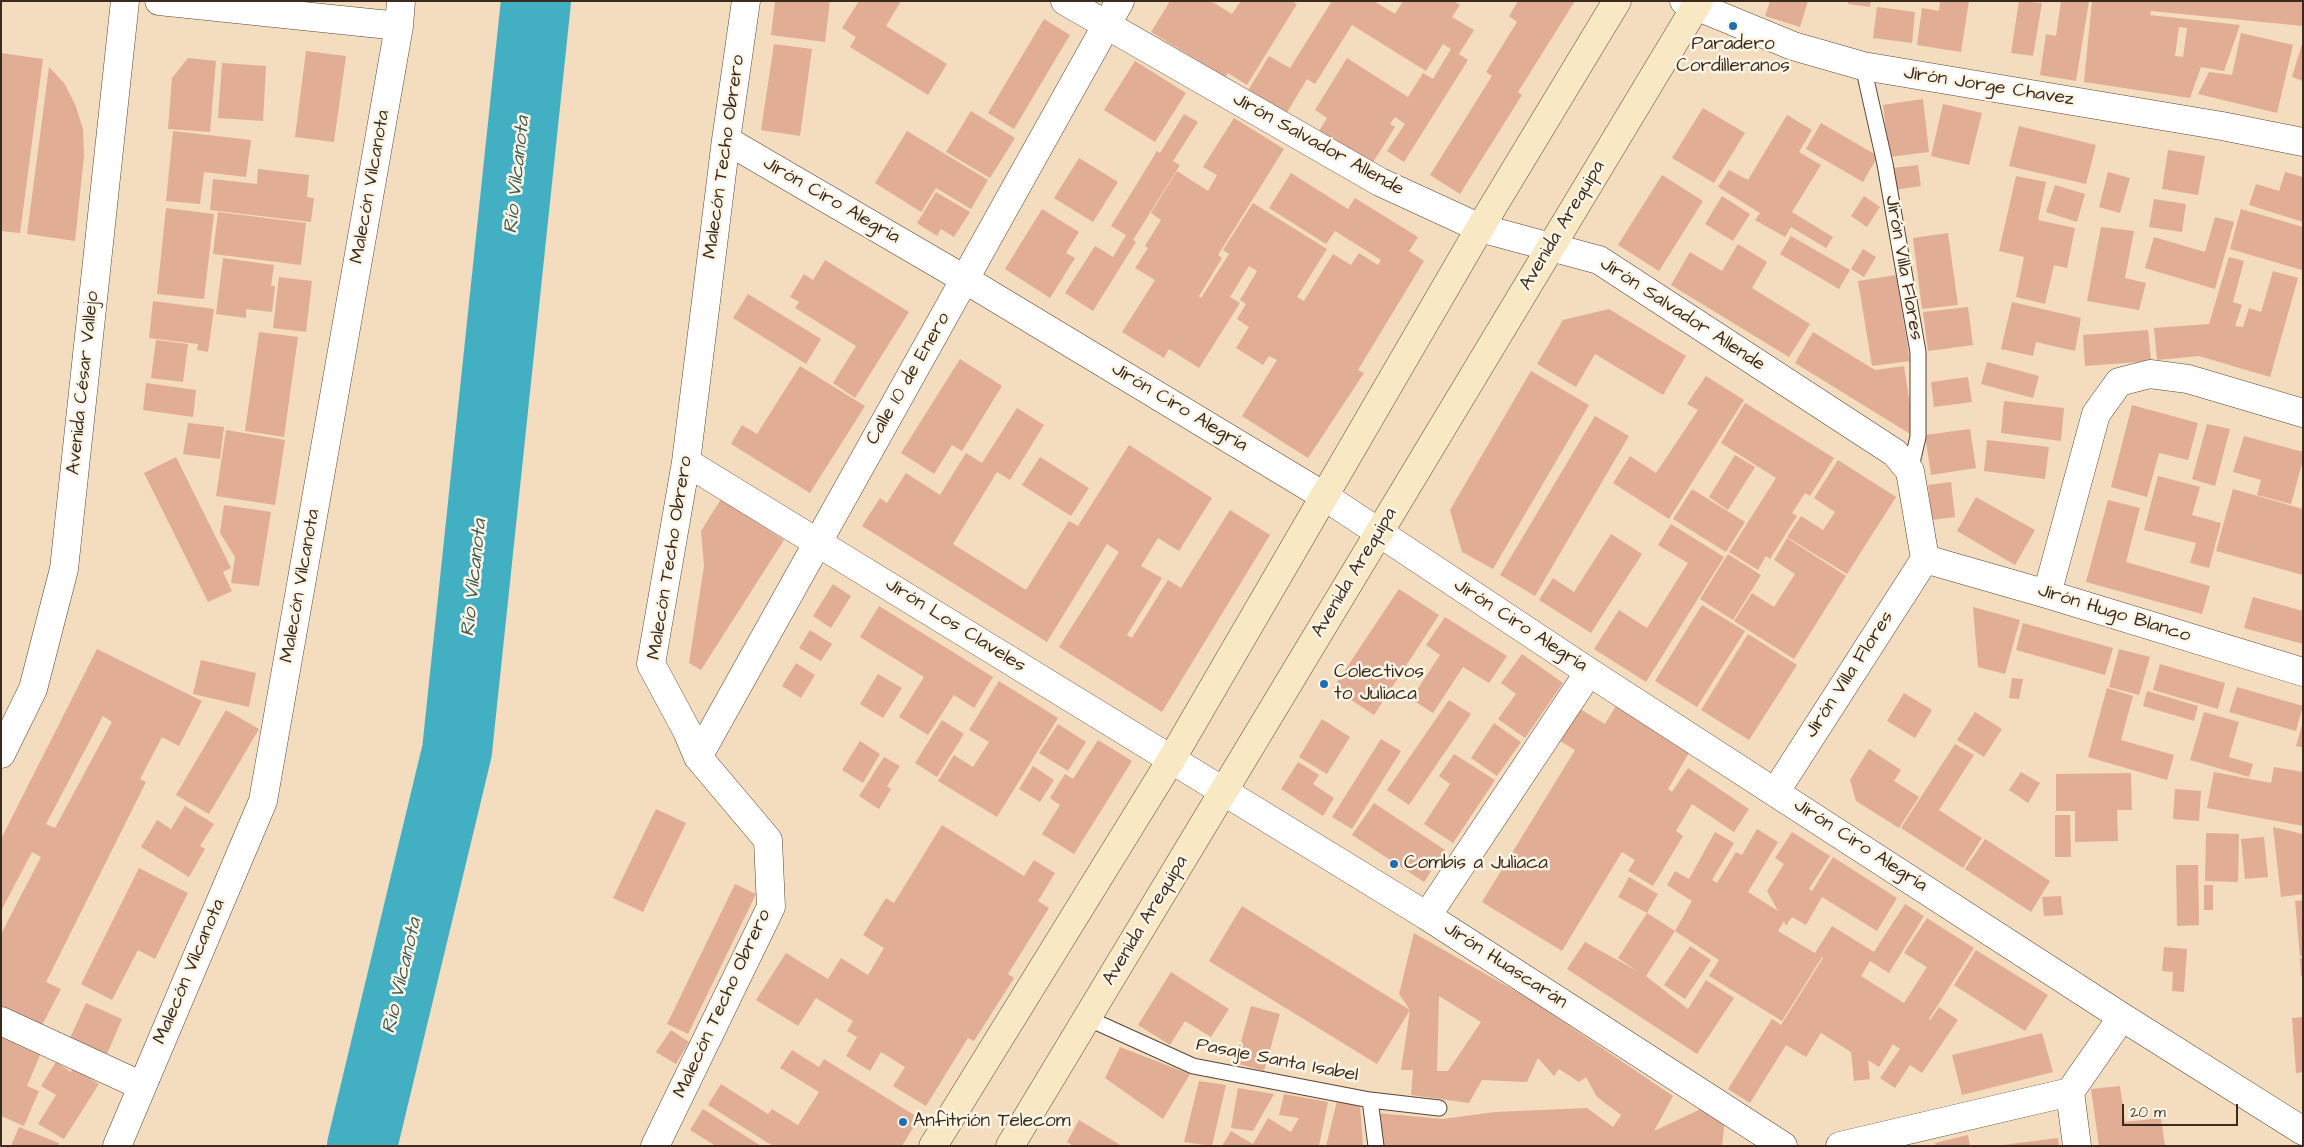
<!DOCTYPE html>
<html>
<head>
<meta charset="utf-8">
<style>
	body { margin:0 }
	#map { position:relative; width:2304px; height:1147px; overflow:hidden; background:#f4dcbe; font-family:"Architects Daughter",sans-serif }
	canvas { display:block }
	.frame { position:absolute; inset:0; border:2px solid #3b2a1e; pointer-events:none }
	.scale { position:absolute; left:2122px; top:1104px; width:116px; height:22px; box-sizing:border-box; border:2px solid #3b2a1e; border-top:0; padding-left:6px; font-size:15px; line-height:18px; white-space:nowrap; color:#3b2a1e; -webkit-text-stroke:4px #fcf5e5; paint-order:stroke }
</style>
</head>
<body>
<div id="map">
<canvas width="2304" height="1147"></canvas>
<div class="frame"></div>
<div class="scale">20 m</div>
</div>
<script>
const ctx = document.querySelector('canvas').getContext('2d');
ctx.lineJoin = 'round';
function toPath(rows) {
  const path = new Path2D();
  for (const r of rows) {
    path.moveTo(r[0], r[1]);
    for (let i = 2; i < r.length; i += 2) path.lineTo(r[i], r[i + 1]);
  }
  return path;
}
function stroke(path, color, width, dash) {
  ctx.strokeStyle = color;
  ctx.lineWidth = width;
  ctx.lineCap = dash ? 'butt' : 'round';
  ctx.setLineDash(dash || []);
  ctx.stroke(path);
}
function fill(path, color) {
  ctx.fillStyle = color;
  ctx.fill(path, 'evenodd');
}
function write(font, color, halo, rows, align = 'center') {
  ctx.font = font + ' "Architects Daughter",sans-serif';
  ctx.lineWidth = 5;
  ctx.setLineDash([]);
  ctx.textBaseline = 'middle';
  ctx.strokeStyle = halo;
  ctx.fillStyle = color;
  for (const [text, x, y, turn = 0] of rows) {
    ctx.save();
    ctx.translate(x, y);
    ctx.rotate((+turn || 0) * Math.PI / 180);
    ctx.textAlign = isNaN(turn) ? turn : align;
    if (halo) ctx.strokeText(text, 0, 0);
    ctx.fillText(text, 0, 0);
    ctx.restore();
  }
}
stroke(toPath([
	[362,1146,457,751,536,1]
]), '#43afc2', 70);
fill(toPath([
	[775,1,830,1,825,42,771,35],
	[859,1,901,1,886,26,947,64,928,95,850,47,856,37,842,28],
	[1170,1,1211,1,1232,14,1241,1,1292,1,1297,4,1247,85,1228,73,1225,77,1151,32],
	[1332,1,1374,1,1395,14,1403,1,1454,1,1460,5,1452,17,1474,30,1459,54,1468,60,1404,162,1387,151,1405,124,1395,117,1390,124,1395,127,1370,167,1317,134,1327,118,1315,110,1347,58,1408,97,1423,73,1433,79,1451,49,1443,44,1426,71,1352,25,1315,84,1307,79,1285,116,1247,92,1269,56,1290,68],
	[1518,1,1575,1,1518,92,1522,95,1460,194,1430,175,1492,76,1486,72,1517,22,1509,16],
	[1770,1,1808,1,1800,27,1765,16],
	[1848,1,1871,1,1870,7,1848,4],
	[1940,1,1969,1,1961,52,1917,45,1922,8,1939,11],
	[2019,1,2042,3,2033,56,2011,53],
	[2061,1,2089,1,2076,81,2040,75,2046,34,2056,36],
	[2092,1,2303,1,2303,26,2151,11,2150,15,2240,25,2224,71,2201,67,2190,98,2084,82],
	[2179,27,2187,28,2183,57,2175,56],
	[1877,7,1915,12,1912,43,1873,38],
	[1044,19,1070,35,1014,129,988,113],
	[2241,33,2293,45,2277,113,2198,94,2209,72,2232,75],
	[774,44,812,49,800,136,761,130],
	[2302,44,2303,44,2303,81,2292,77],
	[306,51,346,56,334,142,295,137],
	[1,53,43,59,20,233,1,231],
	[188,58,216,61,210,132,168,129,172,78],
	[1135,61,1186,93,1155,142,1104,110],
	[222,63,266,66,263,121,218,118],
	[49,67,64,83,75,104,83,129,84,156,75,241,27,234],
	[1923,99,1929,152,1889,157,1883,105],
	[1943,104,1982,113,1969,165,1931,156],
	[1703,108,1745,133,1714,183,1672,158],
	[971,111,1015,138,990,178,946,152],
	[1184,114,1198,122,1173,161,1180,165,1133,240,1136,242,1093,311,1065,293,1095,246,1113,257,1126,235,1111,226,1157,151,1160,153],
	[1787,115,1812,130,1799,152,1821,165,1792,212,1833,237,1826,248,1791,227,1785,237,1755,220,1760,213,1718,187,1729,170,1748,180],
	[1234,118,1284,149,1218,255,1222,258,1199,296,1201,298,1229,254,1223,250,1253,203,1327,249,1297,297,1304,301,1333,254,1351,265,1359,253,1378,265,1381,260,1335,231,1326,244,1269,208,1291,173,1348,209,1355,198,1418,237,1409,251,1424,261,1358,370,1364,373,1308,458,1242,416,1277,360,1269,356,1263,365,1236,348,1249,327,1237,319,1246,304,1240,300,1257,271,1249,266,1230,297,1240,303,1199,368,1169,349,1164,358,1122,332,1155,280,1135,268,1148,248,1145,246,1161,220,1151,213,1177,171,1208,191,1217,175,1203,167],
	[1821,123,1878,156,1863,182,1806,149],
	[2019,126,2096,145,2086,184,2009,166],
	[173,131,251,140,246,177,204,172,200,204,166,201],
	[907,131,988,180,971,209,936,188,921,212,875,183],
	[2168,150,2205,156,2198,195,2162,189],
	[1079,158,1118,182,1093,222,1054,198],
	[1918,165,1921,186,1894,190,1892,168],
	[258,169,309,175,307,197,314,198,311,222,210,210,213,179,257,184],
	[2108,172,2130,178,2120,213,2099,207],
	[2285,172,2303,177,2303,222,2249,205,2256,184,2279,191],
	[1662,175,1703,201,1659,271,1618,245],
	[2016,176,2046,182,2038,220,2075,228,2067,268,2054,265,2045,304,2016,297,2024,257,1999,251],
	[2055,185,2085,194,2077,222,2046,212],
	[936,192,970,212,954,237,941,229,937,236,917,223],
	[1722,196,1750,214,1733,241,1705,224],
	[1864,196,1880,207,1867,227,1851,216],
	[2154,199,2186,204,2182,232,2149,227],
	[166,208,214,214,204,299,157,294],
	[1042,209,1079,232,1066,253,1075,258,1050,298,1005,269],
	[2241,209,2303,227,2302,270,2230,249],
	[218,212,306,223,301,265,213,254],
	[2215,217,2234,222,2215,289,2145,268,2154,237,2205,252],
	[2101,227,2134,231,2125,278,2146,283,2139,310,2087,301],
	[1948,233,1958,305,1922,309,1913,238],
	[1791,236,1850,270,1839,289,1780,254],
	[1738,244,1767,262,1752,288,1810,324,1789,357,1671,285,1690,252,1722,271],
	[1863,249,1876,257,1864,277,1851,269],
	[2229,257,2244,261,2233,302,2242,305,2235,326,2243,327,2249,308,2261,312,2273,271,2298,278,2270,377,2199,356,2157,360,2154,328,2209,324],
	[223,258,274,265,271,286,275,286,272,312,246,309,246,318,216,314],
	[825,260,909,312,855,398,833,383,856,346,795,308,799,302,790,297,804,274,813,280],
	[1896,275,1910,361,1872,366,1858,281],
	[279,277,312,281,306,332,273,328],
	[748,294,821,339,806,364,733,318],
	[153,301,214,309,208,352,197,350,198,344,149,338],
	[2012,302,2081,318,2075,351,2036,342,2033,356,2001,349],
	[1968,307,1973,345,1928,351,1923,312],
	[1609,309,1686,356,1663,395,1595,354,1576,387,1537,364,1563,320],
	[2148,330,2151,361,2085,366,2083,335],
	[259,332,298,337,284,437,245,431],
	[1813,332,1875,370,1904,366,1915,437,1795,363],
	[156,340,188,344,183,382,151,378],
	[960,359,1002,386,962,451,952,445,934,474,901,453],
	[1987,362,2039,376,2033,398,1981,384],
	[800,366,865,406,810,493,731,444,742,425,757,434],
	[1531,371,1589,405,1493,569,1462,552,1450,510],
	[1706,376,1744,400,1669,519,1613,483,1630,456,1656,473,1698,410,1687,404],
	[1968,377,1972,402,1934,407,1931,382],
	[146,383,196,390,193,417,143,410],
	[2004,401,2064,408,2061,441,2001,433],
	[1745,403,1834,458,1810,496,1805,493,1792,513,1797,516,1770,559,1766,556,1758,570,1729,552,1776,478,1721,443],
	[2132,405,2198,423,2188,460,2159,453,2147,497,2111,487],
	[1017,408,1044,425,1010,480,997,472,953,544,1026,590,1069,521,1078,526,1129,445,1212,498,1179,551,1158,538,1141,566,1162,578,1127,635,1132,638,1168,580,1181,588,1230,510,1270,535,1162,712,1059,647,1119,552,1107,544,1047,642,862,526,880,498,887,503,906,473,940,495,966,453,982,463],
	[1595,416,1629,436,1535,596,1500,575],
	[188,423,224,427,220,459,183,454],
	[2207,424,2230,429,2215,486,2192,479],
	[1970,429,1976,468,1931,475,1925,435],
	[226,430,285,440,275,505,216,496],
	[2244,436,2303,452,2303,460,2291,504,2257,495,2261,480,2233,472],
	[1987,440,2049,447,2045,479,1984,471],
	[1735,455,1755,467,1728,510,1709,497],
	[176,457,231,568,223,572,232,591,208,602,144,473],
	[1040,457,1089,488,1071,516,1022,485],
	[1838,460,1896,497,1847,574,1787,537,1801,516,1823,530,1835,512,1814,498],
	[2158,476,2200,487,2192,515,2221,523,2209,568,2190,563,2196,543,2144,530],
	[1951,482,1955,517,1932,520,1928,485],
	[1692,489,1745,522,1726,552,1673,519],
	[2233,489,2303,509,2303,575,2216,551],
	[1976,497,2035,530,2015,565,1957,531],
	[721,499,784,540,701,670,689,663,704,566,701,531],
	[2108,500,2140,508,2126,562,2210,586,2202,614,2086,582],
	[224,505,271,512,259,586,231,583,235,557,220,533],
	[1671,524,1724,557,1646,682,1594,649,1619,610,1647,628,1688,563,1658,545],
	[1611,534,1642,554,1591,633,1539,600,1553,578,1574,592],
	[1787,538,1846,576,1794,659,1734,621,1752,593,1774,607,1795,574,1774,560],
	[1728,554,1761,575,1733,620,1700,599],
	[833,584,851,596,831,628,813,616],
	[1399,589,1439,615,1374,715,1333,688],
	[2253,597,2303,611,2303,644,2244,628],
	[1702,605,1745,631,1697,707,1655,681],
	[879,606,993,677,974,708,954,695,928,735,899,717,924,677,860,637],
	[1973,607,2020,620,2005,674,1978,667],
	[1445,617,1507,656,1489,683,1463,667,1433,713,1411,699,1440,655,1426,645],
	[2023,623,2113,648,2105,675,2016,650],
	[810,630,832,644,821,661,799,648],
	[1748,634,1797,665,1749,740,1701,710],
	[97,649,202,701,179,746,162,737,140,779,146,782,46,982,61,989,39,1031,1,1012,1,934,41,857,32,852,1,911,1,839],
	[103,716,112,722,55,828,46,824],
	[2119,649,2150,657,2139,695,2109,687],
	[1522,654,1563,683,1525,738,1498,719,1516,694,1501,683],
	[201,660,256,673,249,707,193,694],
	[796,663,815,675,801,698,782,686],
	[2160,664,2225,683,2218,709,2153,690],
	[878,674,902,688,883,718,860,704],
	[2012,678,2023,679,2019,699,2009,698],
	[999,681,1058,718,997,817,938,781,954,755,973,767,989,742,969,730],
	[2237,687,2303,706,2296,731,2229,712],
	[2107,688,2133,696,2121,740,2174,755,2167,780,2088,757],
	[2147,691,2198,706,2194,721,2143,706],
	[1904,693,1932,710,1915,738,1887,721],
	[1449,700,1471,714,1409,805,1387,790],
	[1619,701,1693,746,1668,789,1672,792,1688,768,1749,809,1734,832,1692,804,1676,831,1683,836,1653,886,1628,871,1635,860,1622,852,1562,951,1482,902,1575,750,1560,741,1580,709,1605,724],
	[226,710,259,729,209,814,176,795],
	[1975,712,2002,729,1984,757,1957,740],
	[2204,712,2239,722,2229,757,2253,764,2249,777,2190,760],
	[1322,719,1350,737,1327,774,1299,757],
	[942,720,964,734,937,777,915,763],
	[1494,723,1521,742,1497,776,1471,758],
	[1058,724,1086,742,1068,771,1039,753],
	[2302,725,2303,725,2303,748,2296,746],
	[1381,739,1401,751,1352,829,1332,817],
	[1098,740,1132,761,1074,854,1042,834,1060,805,1050,798,1065,774,1073,779],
	[860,741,880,754,863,783,842,770],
	[1955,744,1974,755,1939,810,1982,838,1963,868,1901,828],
	[1869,749,1901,770,1894,781,1919,797,1899,828,1856,801,1850,780],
	[1454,754,1495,780,1453,843,1424,824,1450,784,1439,776],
	[884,757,900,766,887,786,891,789,879,809,859,796],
	[1298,762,1319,775,1313,784,1334,798,1323,816,1281,789],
	[1033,766,1054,780,1040,802,1019,789],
	[2274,767,2303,772,2303,826,2207,808,2214,772,2271,783],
	[2021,772,2040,783,2028,803,2009,790],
	[2131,773,2132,810,2117,810,2118,841,2075,842,2075,811,2056,811,2056,774],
	[2175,789,2201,791,2199,821,2173,819],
	[1374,803,1445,850,1424,882,1352,835],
	[185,806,214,824,200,846,205,849,189,877,141,847,157,820,171,829],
	[656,809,686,823,643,912,613,898],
	[2055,815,2070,815,2071,857,2055,857],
	[942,825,1024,876,1034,860,1055,873,1038,901,1049,908,1008,974,1014,978,974,1041,968,1038,926,1106,893,1086,905,1067,881,1052,870,1071,846,1056,857,1037,847,1031,853,1021,816,998,798,1026,756,1000,786,953,828,979,841,958,868,975,884,948,863,935,886,898,894,903],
	[2273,827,2303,834,2303,894,2281,897],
	[1757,829,1778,842,1748,892,1778,911,1767,891,1784,864,1775,858,1792,832,1830,856,1809,889,1812,891,1833,857,1897,898,1877,931,1822,897,1806,925,1792,917,1786,926,1784,921,1778,931,1815,953,1832,926,1874,952,1905,904,1924,916,1889,973,1870,961,1861,976,1904,1003,1927,967,1904,953,1927,918,1974,948,1929,1019,1930,1020,1939,1007,1958,1020,1922,1073,1910,1065,1895,1088,1880,1078,1900,1049,1893,1044,1879,1067,1868,1060,1870,1079,1854,1081,1851,1052,1821,1033,1806,1057,1786,1045,1750,1103,1728,1089,1772,1019,1781,1025,1823,958,1822,957,1782,1021,1709,976,1719,960,1675,931,1646,976,1688,1009,1706,980,1734,998,1697,1054,1567,969,1585,942,1637,971,1618,958,1647,913,1675,931,1692,901,1667,885,1675,871,1689,879,1715,832,1734,843,1712,880,1704,875,1717,883,1736,852,1742,855],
	[2206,833,2239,834,2238,882,2205,881],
	[2264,837,2268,877,2245,879,2241,839],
	[1985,839,2050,881,2031,912,1965,869],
	[2176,865,2198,865,2199,925,2177,926],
	[139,868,188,893,155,959,138,950,112,1000,81,984],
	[1629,877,1658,894,1647,913,1618,897],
	[735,884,756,894,688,1034,667,1024],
	[2204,885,2213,885,2213,910,2204,910],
	[2061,896,2063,915,2044,916,2042,897],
	[2303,900,2303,956,2300,956,2295,901],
	[1242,906,1410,1010,1399,994,1414,933,1531,1000,1673,1096,1654,1131,1703,1108,1725,1119,1722,1146,1382,1146,1377,1113,1442,1119,1495,1112,1587,1108,1613,1127,1621,1115,1597,1097,1586,1077,1579,1082,1559,1069,1554,1076,1538,1058,1527,1082,1482,1080,1469,1103,1411,1095,1413,1070,1401,1070,1410,1010,1377,1064,1209,961],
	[1439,996,1481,1022,1448,1071,1437,1071],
	[1690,946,1711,960,1685,999,1664,985],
	[2164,947,2187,949,2184,992,2172,991,2173,972,2162,971],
	[1976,950,2048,995,2025,1031,1954,985],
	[2300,958,2303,958,2303,976,2301,976],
	[1171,972,1229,1009,1211,1037,1185,1021,1170,1045,1138,1025],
	[86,1003,122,1019,107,1054,70,1038],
	[1251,1006,1280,1014,1264,1071,1235,1063],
	[2303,1017,2303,1072,2296,1073,2292,1018],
	[1,1030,43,1048,27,1086,39,1091,24,1126,1,1116],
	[671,1030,689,1042,676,1064,656,1052],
	[2042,1033,2053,1072,1962,1095,1952,1055],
	[1120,1047,1190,1074,1163,1119,1105,1078],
	[792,1050,819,1067,824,1059,919,1118,902,1146,773,1146,708,1105,721,1084,768,1114,772,1109,798,1125,819,1092,780,1068],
	[56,1062,71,1072,73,1068,99,1084,64,1139,38,1124,56,1095,41,1086],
	[1199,1081,1226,1085,1212,1146,1184,1142],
	[2120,1086,2125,1122,2161,1118,2165,1146,2099,1146,2091,1089],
	[1238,1088,1274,1094,1253,1131,1231,1128],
	[1284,1094,1328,1102,1319,1146,1222,1146,1231,1131,1253,1144,1268,1118,1291,1132,1299,1118,1279,1115],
	[1337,1101,1360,1106,1363,1146,1326,1146],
	[703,1109,761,1146,716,1146,690,1130],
	[1079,1120,1122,1146,1073,1146,1067,1142],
	[19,1127,59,1143,58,1146,11,1146],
	[1968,1135,1970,1146,1936,1146,1935,1143],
	[2058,1138,2059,1146,2003,1146,2003,1145]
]), '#e2ad95');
const lane = toPath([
	[1863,66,1885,164,1918,352,1918,437,1910,471],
	[1087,1018,1193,1066,1370,1100,1439,1108],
	[1370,1100,1376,1146]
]);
const street = toPath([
	[159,1,399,26],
	[1065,1,1380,182,1480,228,1599,260,1895,453,1910,471,1925,559],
	[1684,1,1793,46,1863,66,2222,126,2303,142],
	[726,140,966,280,1324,496,1589,672,2122,1017,2303,1131],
	[686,462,1427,916,1783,1146],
	[1925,559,2047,594,2303,672],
	[2047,594,2096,414,2119,382,2150,374,2188,379,2303,413],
	[1,754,33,689,64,569,125,1],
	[698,757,1120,1],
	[1776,791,1925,559],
	[1427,916,1589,672],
	[1,1021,142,1086],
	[2070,1092,2077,1146],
	[117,1146,263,801,399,26,401,1],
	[655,1146,771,907,768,840,698,757,687,731,651,664,686,462,726,140,746,1],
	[1840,1146,2070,1092,2122,1017]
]);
const secondary = toPath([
	[933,1146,1171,760,1480,228,1617,1],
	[1010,1146,1699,1]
]);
stroke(lane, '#574536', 17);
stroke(street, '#574536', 29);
stroke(secondary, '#574536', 29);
stroke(lane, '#fff', 15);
stroke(street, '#fff', 28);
stroke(secondary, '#f8e8c3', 28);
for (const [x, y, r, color] of [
	[1733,26,5,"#1f6fb2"],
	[1324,684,5,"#1f6fb2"],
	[1394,864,5,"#1f6fb2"],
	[903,1122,5,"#1f6fb2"]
]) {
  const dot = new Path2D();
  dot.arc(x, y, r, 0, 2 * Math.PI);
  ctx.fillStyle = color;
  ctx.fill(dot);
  stroke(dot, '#fcf5e5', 2);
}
write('19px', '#3b2a1e', '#fcf5e5', [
	["Paradero",1733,45,"center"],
	["Cordilleranos",1733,67,"center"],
	["Colectivos",1334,673],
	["to Juliaca",1334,695],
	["Combis a Juliaca",1404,864],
	["Anfitrión Telecom",913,1122]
], 'left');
write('19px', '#3b2a1e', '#fcf5e5', [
	["Jirón Jorge Chavez",1989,87,9],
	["Jirón Salvador Allende",1318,145,29],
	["Malecón Techo Obrero",725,157,-82],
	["Malecón Vilcanota",371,187,-80],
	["Jirón Ciro Alegría",831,201,30],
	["Avenida Arequipa",1563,226,-59],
	["Jirón Villa Flores",1903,268,80],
	["Jirón Salvador Allende",1682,315,33],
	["Calle 10 de Enero",909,379,-60],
	["Avenida César Vallejo",84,383,-84],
	["Jirón Ciro Alegría",1179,408,31],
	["Malecón Techo Obrero",671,558,-81],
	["Avenida Arequipa",1355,573,-59],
	["Malecón Vilcanota",301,586,-80],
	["Jirón Hugo Blanco",2114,614,17],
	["Jirón Los Claveles",955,626,32],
	["Jirón Ciro Alegría",1520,626,33],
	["Jirón Villa Flores",1850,675,-57],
	["Jirón Ciro Alegría",1860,846,33],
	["Avenida Arequipa",1146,921,-59],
	["Jirón Huascarán",1505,966,33],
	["Malecón Vilcanota",190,972,-67],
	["Malecón Techo Obrero",723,1004,-65],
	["Pasaje Santa Isabel",1277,1061,11]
]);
write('italic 20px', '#3e5957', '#fcf5e5', [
	["Río Vilcanota",518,175,-84],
	["Río Vilcanota",475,578,-84],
	["Río Vilcanota",403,976,-77]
]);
</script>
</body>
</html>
